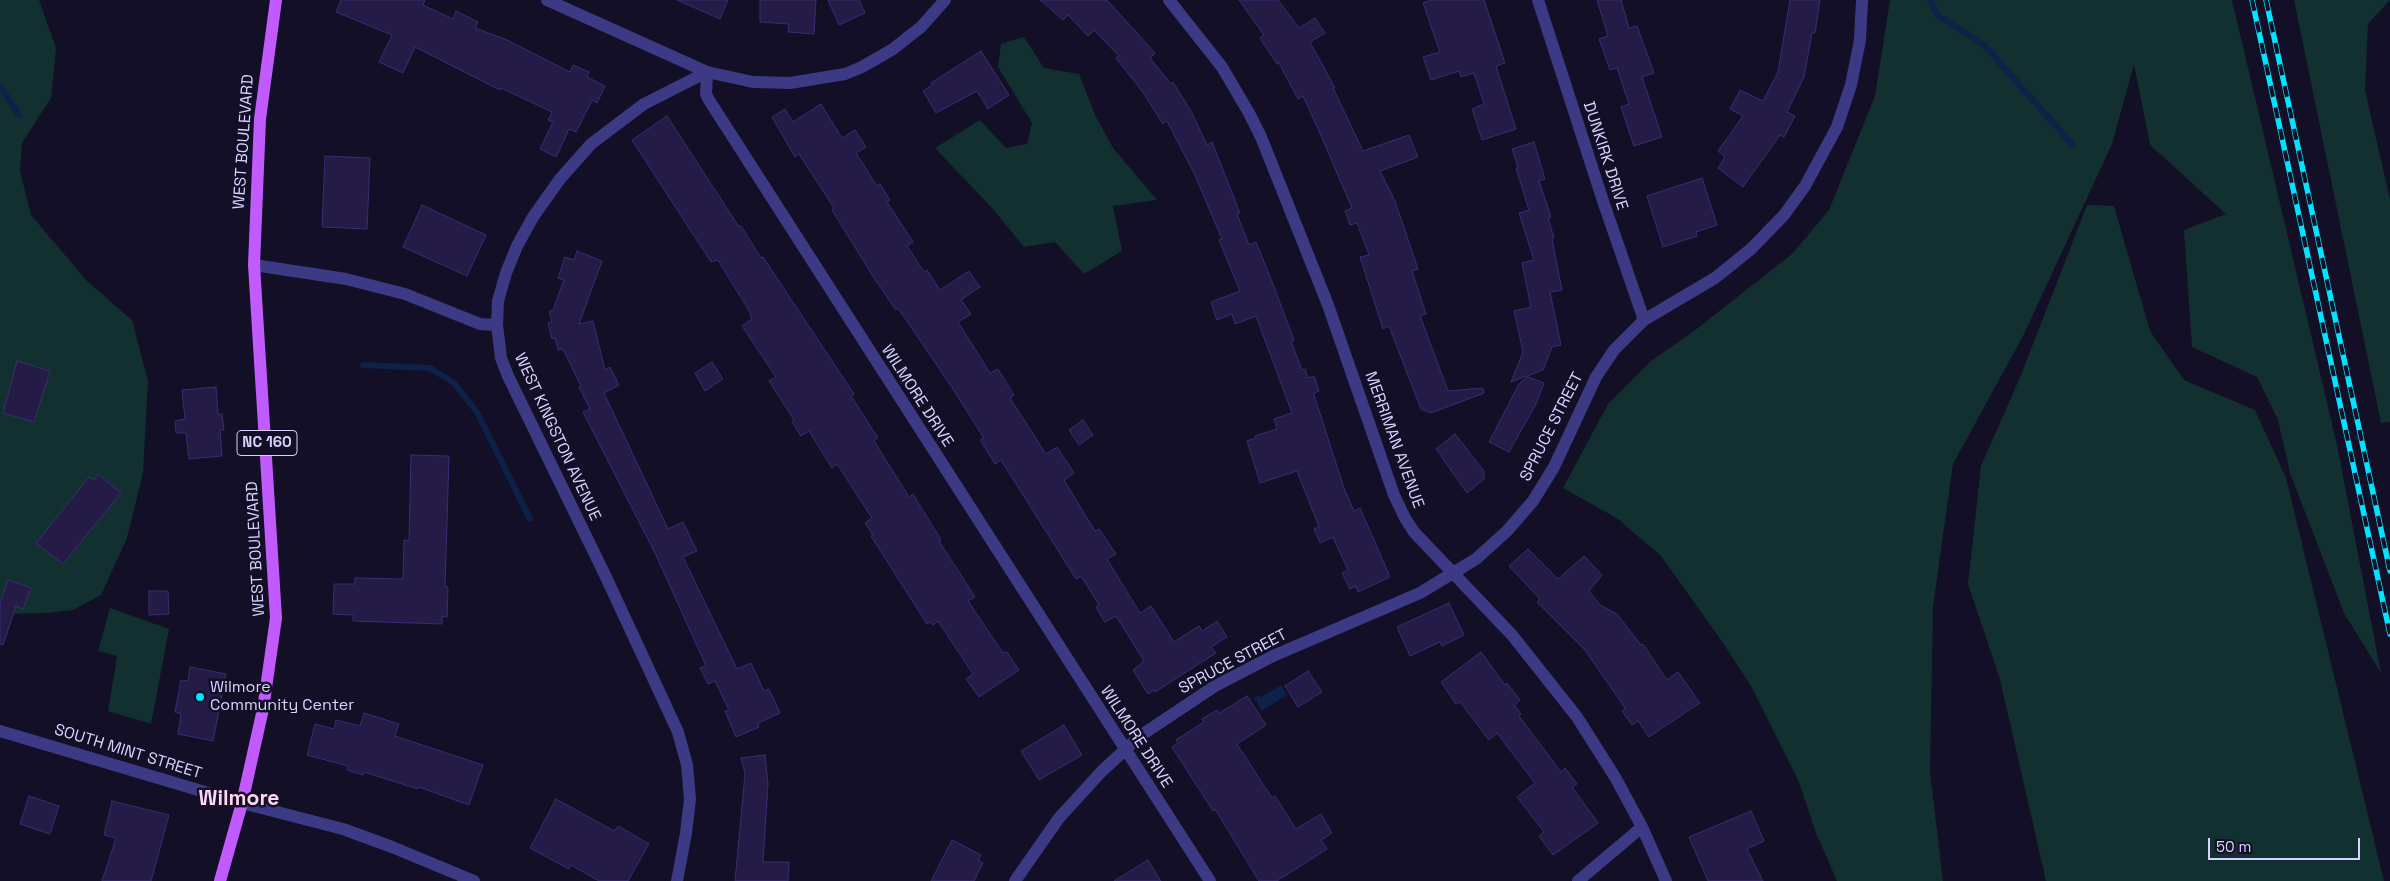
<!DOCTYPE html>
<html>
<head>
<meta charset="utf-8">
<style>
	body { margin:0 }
	#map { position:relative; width:2390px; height:881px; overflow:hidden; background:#130f26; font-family:"Space Grotesk",sans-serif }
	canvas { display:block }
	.scale { position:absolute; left:2208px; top:838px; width:152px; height:22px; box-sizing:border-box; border:2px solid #d9d4ff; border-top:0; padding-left:6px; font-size:15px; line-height:18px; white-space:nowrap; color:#d9d4ff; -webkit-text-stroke:4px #130f26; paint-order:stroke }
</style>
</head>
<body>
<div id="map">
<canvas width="2390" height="881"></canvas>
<div class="scale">50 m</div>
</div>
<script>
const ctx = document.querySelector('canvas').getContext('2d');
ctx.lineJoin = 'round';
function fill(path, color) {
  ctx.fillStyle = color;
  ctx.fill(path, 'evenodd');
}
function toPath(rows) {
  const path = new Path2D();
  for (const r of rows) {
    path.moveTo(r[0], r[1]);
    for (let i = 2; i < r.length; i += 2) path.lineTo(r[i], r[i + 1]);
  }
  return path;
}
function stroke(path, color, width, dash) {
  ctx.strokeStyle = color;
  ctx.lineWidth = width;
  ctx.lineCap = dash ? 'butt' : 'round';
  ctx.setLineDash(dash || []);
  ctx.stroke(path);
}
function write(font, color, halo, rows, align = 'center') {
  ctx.font = font + ' "Space Grotesk",sans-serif';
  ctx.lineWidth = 5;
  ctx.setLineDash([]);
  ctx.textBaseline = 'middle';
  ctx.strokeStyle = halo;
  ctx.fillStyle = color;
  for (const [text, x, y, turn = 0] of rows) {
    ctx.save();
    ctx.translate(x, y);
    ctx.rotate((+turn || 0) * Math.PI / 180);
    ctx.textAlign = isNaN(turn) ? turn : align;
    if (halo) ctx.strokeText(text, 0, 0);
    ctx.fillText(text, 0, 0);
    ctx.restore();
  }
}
fill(toPath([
	[0,0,39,0,56,48,51,98,22,143,20,171,31,215,86,280,132,320,148,381,143,473,127,538,101,595,73,610,46,613,0,614],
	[1890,0,2232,0,2337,445,2381,673,2344,613,2290,473,2278,420,2257,377,2192,347,2184,230,2226,214,2150,145,2134,64,2112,144,2023,336,1953,464,1933,607,1930,772,1943,881,1837,881,1816,833,1799,782,1751,686,1721,640,1661,556,1618,519,1563,488,1608,404,1651,361,1694,331,1793,253,1829,210,1875,96],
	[2294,0,2390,0,2368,24,2365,90,2390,199,2390,422,2381,423],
	[1024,37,1044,68,1079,74,1096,117,1113,148,1157,200,1113,206,1122,251,1084,274,1055,242,1024,247,992,208,935,148,980,120,1006,148,1027,144,1032,123,998,67,1001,44],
	[2087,205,2114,206,2150,331,2184,380,2255,410,2286,478,2384,881,2046,881,2000,679,1968,584,1981,466,2021,375],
	[110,608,169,629,151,724,108,711,117,656,98,651]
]), '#12302f');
fill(toPath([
	[1281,685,1287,695,1262,711,1254,698,1259,695,1261,697]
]), '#0c2248');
stroke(toPath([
	[1930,0,1937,15,1984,45,2073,145],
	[0,86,19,115],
	[363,365,430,368,454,383,477,412,530,519]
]), '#0c2248', 6);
const building = toPath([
	[341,0,425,0,423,5,453,19,456,11,478,22,475,28,507,40,570,72,573,65,589,72,587,77,605,86,597,103,592,100,576,132,569,129,556,157,540,149,553,122,548,120,552,112,501,88,500,90,415,47,403,73,379,62,392,35,336,12,341,0],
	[677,0,728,0,720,19,677,0],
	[760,0,816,0,814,34,788,32,789,24,760,22,760,0],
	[828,0,859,0,865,13,839,25,828,0],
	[1040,0,1107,0,1155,53,1150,58,1171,84,1173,82,1192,113,1207,145,1212,142,1240,213,1237,214,1249,245,1256,242,1271,279,1294,340,1291,341,1302,370,1305,369,1308,378,1314,376,1319,391,1314,393,1314,395,1344,488,1354,511,1360,508,1390,577,1358,592,1356,586,1350,589,1342,573,1348,570,1333,537,1320,543,1314,529,1319,527,1297,471,1260,483,1247,441,1256,438,1255,436,1277,429,1274,419,1292,413,1256,316,1235,324,1232,314,1217,320,1211,302,1240,291,1219,240,1222,239,1194,173,1167,121,1163,124,1142,91,1116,58,1119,56,1094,30,1088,36,1068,15,1063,20,1040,0],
	[1239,0,1278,0,1299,28,1315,18,1325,33,1310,42,1335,88,1333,88,1363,151,1409,135,1418,157,1380,171,1395,201,1418,269,1412,271,1426,314,1420,316,1448,391,1483,388,1484,393,1431,413,1421,409,1389,326,1383,329,1360,257,1369,255,1357,223,1350,225,1345,211,1352,208,1319,131,1303,96,1298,99,1279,63,1277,64,1260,38,1264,35,1239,0],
	[1432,0,1484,0,1505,63,1496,66,1516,129,1482,140,1472,109,1484,104,1474,73,1461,77,1459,71,1431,80,1423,57,1440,52,1423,3,1432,0],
	[1597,0,1621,0,1629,28,1637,26,1654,73,1642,77,1662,137,1634,146,1621,107,1629,104,1617,68,1610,70,1599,39,1608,36,1597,0],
	[1790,0,1820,0,1815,33,1812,33,1804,77,1787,112,1795,116,1784,137,1780,135,1743,187,1718,168,1725,157,1718,151,1743,116,1730,109,1740,90,1763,101,1778,72,1790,0],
	[981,51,1009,95,988,109,977,91,936,113,923,91,932,85,931,83,981,51],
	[821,104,842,138,855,130,866,147,856,153,877,186,880,184,890,200,887,202,913,242,907,246,924,272,927,270,940,290,969,271,980,287,961,300,971,314,958,322,990,373,998,369,1014,395,1010,398,1046,454,1057,447,1074,473,1064,480,1095,531,1099,529,1116,554,1107,559,1140,613,1151,606,1174,642,1199,626,1202,631,1217,621,1227,637,1211,647,1216,653,1155,692,1154,690,1148,694,1133,670,1144,661,1116,616,1105,622,1096,607,1099,605,1081,576,1076,579,1001,460,995,464,980,440,984,438,949,383,898,308,896,310,874,278,832,210,834,208,799,154,795,157,772,117,785,109,793,122,821,104],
	[667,116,739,227,741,226,761,258,763,257,854,394,851,396,878,438,874,441,909,497,913,494,941,540,939,541,975,597,968,601,1001,650,1004,653,1007,652,1019,670,979,697,966,679,973,674,938,621,933,625,930,622,927,624,871,536,873,535,865,523,872,518,837,464,832,468,809,431,801,436,792,422,794,420,769,381,776,377,742,326,752,319,750,315,751,314,718,260,711,262,632,140,667,116],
	[1534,142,1545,179,1539,181,1551,217,1548,218,1554,238,1552,239,1562,290,1550,292,1561,345,1552,347,1543,370,1511,382,1523,352,1514,311,1531,307,1522,263,1534,260,1519,213,1529,210,1516,168,1518,167,1512,149,1534,142],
	[325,156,370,158,367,229,322,227,325,156],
	[1702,178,1717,225,1696,232,1697,236,1663,247,1647,196,1702,178],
	[422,205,486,235,467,276,403,247,422,205],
	[577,251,602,261,579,324,593,321,605,370,610,367,619,385,604,393,668,529,683,522,697,551,683,557,737,669,751,663,764,691,769,689,780,713,758,723,759,727,736,737,725,711,729,710,715,681,708,684,700,668,706,666,656,555,583,412,590,409,579,387,581,386,563,349,558,350,555,338,552,339,548,323,552,322,549,311,553,310,564,280,558,278,565,257,574,260,577,251],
	[17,361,50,371,34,422,3,413,17,361],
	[712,362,723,379,705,391,695,373,712,362],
	[1528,377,1544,383,1536,404,1509,452,1489,442,1519,384,1528,377],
	[216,387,218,414,222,414,224,430,220,430,222,456,189,459,186,433,176,433,175,421,185,419,182,390,216,387],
	[1083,420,1093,435,1079,445,1069,430,1083,420],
	[1455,434,1484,471,1484,479,1467,493,1436,449,1455,434],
	[411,455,449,456,445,587,448,587,447,617,442,616,442,624,353,621,353,615,333,614,334,584,355,584,355,578,403,579,404,540,409,541,411,455],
	[98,474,121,493,63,564,36,543,89,477,94,480,98,474],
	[1528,549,1558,579,1584,556,1602,575,1589,591,1600,605,1617,614,1641,645,1643,644,1667,680,1678,672,1700,703,1649,737,1638,721,1632,725,1622,711,1625,708,1585,650,1537,602,1540,599,1509,566,1528,549],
	[8,580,31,588,23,609,16,606,3,645,0,644,0,603,8,580],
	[149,591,168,591,169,614,149,615,149,591],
	[1449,603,1464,635,1442,646,1440,642,1410,656,1397,627,1449,603],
	[1481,652,1505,685,1507,683,1520,700,1514,705,1521,714,1519,716,1561,772,1565,768,1577,784,1572,787,1598,823,1553,855,1539,836,1544,832,1517,797,1535,783,1497,733,1489,740,1460,702,1456,704,1441,682,1481,652],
	[190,667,226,674,213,741,178,734,181,714,175,712,181,680,188,681,190,667],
	[1308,671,1322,692,1298,707,1285,686,1308,671],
	[1247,696,1266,725,1237,744,1272,798,1275,796,1296,829,1321,814,1332,833,1321,840,1327,849,1277,881,1259,881,1215,809,1213,811,1172,747,1178,743,1176,740,1204,722,1202,719,1217,710,1219,713,1247,696],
	[364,713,399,724,395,736,483,765,469,805,419,787,418,789,364,772,363,775,347,770,348,766,307,755,315,724,334,729,336,720,360,726,364,713],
	[1064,725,1082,755,1039,780,1021,751,1064,725],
	[765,755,768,784,763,862,789,862,788,881,735,881,745,774,741,758,765,755],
	[29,796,59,806,50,834,20,824,29,796],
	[556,799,614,831,618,826,649,844,628,881,599,881,571,865,569,869,530,848,556,799],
	[112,801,169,815,151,881,102,881,116,838,104,835,112,801],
	[1751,811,1764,841,1747,849,1763,881,1708,881,1689,837,1751,811],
	[952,840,981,855,978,860,983,863,974,881,931,881,952,840],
	[1148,860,1161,881,1114,881,1148,860]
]);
fill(building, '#241b47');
stroke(building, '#3b2d73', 1);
stroke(toPath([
	[547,0,707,72,706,94,709,100,1210,881],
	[1169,0,1222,67,1249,113,1261,137,1328,305,1394,495,1405,518,1414,532,1512,635,1577,717,1615,777,1642,827,1666,881],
	[1538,0,1603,201,1644,320],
	[254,265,346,279,405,294,480,324,497,325],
	[0,731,242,803,343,829,392,847,474,881],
	[677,881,686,833,690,799,687,765,678,732,605,575,508,376,501,358,497,325,498,301,506,273,517,246,533,217,560,179,591,144,644,104,707,72,753,82,790,83,845,74,862,67,893,49,921,27,945,0],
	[1015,881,1059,818,1102,771,1140,736,1215,686,1273,656,1420,593,1476,559,1507,531,1533,501,1554,467,1596,377,1614,350,1644,320,1715,278,1751,249,1784,215,1805,186,1837,127,1851,85,1860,40,1862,0],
	[1578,881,1642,827]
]), '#3d3a85', 12);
stroke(toPath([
	[220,881,242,803,263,709,276,618,254,265,260,119,276,0]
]), '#c25bff', 12);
const rail = toPath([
	[2252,0,2390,634],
	[2266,0,2390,571]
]);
stroke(rail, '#00e5ff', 5.5);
stroke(rail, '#130f26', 4, [11]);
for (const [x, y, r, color] of [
	[200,697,5,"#00e5ff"]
]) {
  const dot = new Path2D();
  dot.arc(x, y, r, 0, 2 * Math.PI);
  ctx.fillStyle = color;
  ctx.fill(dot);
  stroke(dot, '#130f26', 2);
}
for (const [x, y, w] of [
	[267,443,60]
]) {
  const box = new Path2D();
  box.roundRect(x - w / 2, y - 12.5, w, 25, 4);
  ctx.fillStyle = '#130f26';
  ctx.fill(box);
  stroke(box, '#d9d4ff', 1);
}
write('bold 15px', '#d9d4ff', null, [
	["NC 160",267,443]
]);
write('16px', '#d9d4ff', '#130f26', [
	["WEST BOULEVARD",244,142,-86],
	["DUNKIRK DRIVE",1605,156,72],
	["WILMORE DRIVE",917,396,57],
	["SPRUCE STREET",1552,427,-63],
	["WEST KINGSTON AVENUE",557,437,65],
	["MERRIMAN AVENUE",1394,440,70],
	["WEST BOULEVARD",256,549,-93],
	["SPRUCE STREET",1233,662,-28],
	["WILMORE DRIVE",1136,737,57],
	["SOUTH MINT STREET",128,752,17]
]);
write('16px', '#d9d4ff', '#130f26', [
	["Wilmore",210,688],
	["Community Center",210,706]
], 'left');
write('bold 21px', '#ffd6f0', '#130f26', [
	["Wilmore",239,799]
]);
</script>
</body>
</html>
